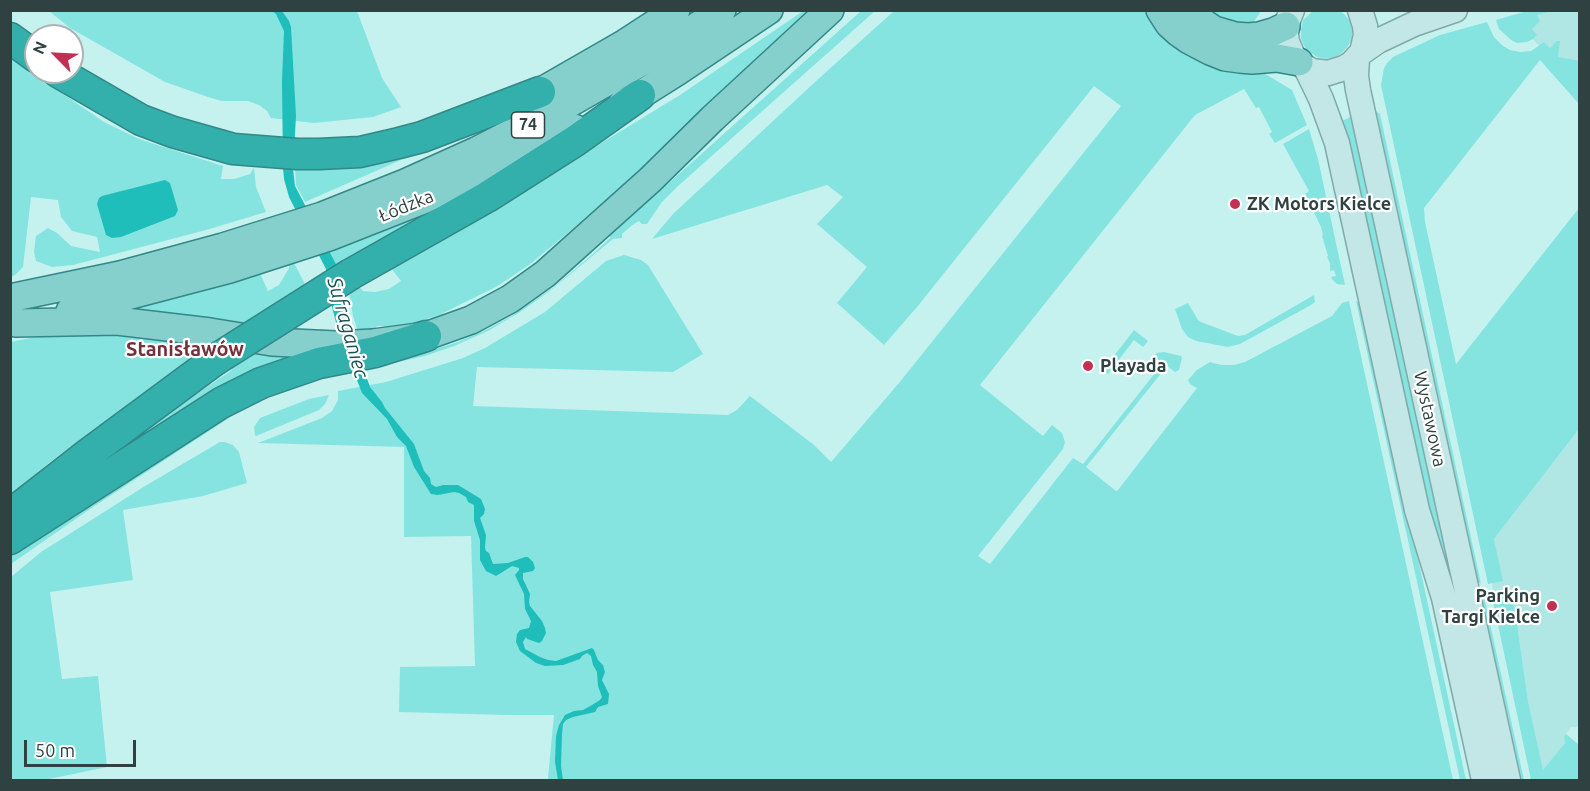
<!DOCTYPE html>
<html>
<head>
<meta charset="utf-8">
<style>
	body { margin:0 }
	#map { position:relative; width:1590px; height:791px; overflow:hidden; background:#c5f2ef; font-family:Ubuntu,sans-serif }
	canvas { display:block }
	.frame { position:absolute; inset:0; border:12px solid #2f4140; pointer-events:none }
	.north { position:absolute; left:24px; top:24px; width:60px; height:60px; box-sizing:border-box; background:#fff; border:2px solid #acb3b3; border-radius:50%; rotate:294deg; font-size:16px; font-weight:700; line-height:24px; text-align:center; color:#2f4140 }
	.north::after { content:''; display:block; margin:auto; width:21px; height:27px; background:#c13153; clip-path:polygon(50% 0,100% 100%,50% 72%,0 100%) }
	.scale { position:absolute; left:24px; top:740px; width:112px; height:27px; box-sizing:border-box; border:3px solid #2f4140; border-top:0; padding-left:8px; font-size:18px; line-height:21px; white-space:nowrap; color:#2f4140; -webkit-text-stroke:4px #fff; paint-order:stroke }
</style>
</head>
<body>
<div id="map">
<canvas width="1590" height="791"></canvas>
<div class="frame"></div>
<div class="north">N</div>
<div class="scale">50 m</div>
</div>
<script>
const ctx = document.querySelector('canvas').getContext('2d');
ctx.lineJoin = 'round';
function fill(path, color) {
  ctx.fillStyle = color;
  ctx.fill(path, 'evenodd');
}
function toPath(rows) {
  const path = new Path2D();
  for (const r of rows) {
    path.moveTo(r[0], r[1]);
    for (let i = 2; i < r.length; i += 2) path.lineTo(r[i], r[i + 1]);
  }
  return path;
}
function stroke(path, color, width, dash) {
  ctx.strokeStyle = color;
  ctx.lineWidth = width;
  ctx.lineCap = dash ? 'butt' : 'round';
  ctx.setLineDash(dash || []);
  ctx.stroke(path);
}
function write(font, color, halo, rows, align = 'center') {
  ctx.font = font + ' Ubuntu,sans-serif';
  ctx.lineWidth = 4.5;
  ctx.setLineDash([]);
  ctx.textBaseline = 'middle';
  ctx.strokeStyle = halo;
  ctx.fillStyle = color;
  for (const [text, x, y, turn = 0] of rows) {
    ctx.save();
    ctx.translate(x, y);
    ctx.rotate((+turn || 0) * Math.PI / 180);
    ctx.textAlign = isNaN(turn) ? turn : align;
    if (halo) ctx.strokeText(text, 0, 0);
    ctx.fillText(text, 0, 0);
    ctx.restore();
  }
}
fill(toPath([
	[1552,11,1579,11,1579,67,1556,64,1516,21],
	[1579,429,1579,724,1577,727,1571,727,1570,729,1564,737,1565,743,1543,771,1528,701,1515,610,1503,593,1493,592,1492,583,1502,581,1494,539]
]), '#b0e6e3');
fill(toPath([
	[49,11,357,11,382,78,401,107,373,117,314,123,271,118,267,111,259,105,248,101,222,101,211,98,165,82,70,28],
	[803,11,812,11,670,143,570,231,529,265,496,287,439,315,388,331,383,326,377,326,370,333,359,335,353,316,349,292,358,285,363,291,375,292,389,289,401,281,391,268,513,197,680,95],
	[861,11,875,11,678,186,662,202,647,224,642,224,639,221,631,226,622,234,622,238,613,239,550,291,520,312,488,331,454,346,425,356,380,366,458,342,488,329,510,317,553,288,594,253,610,238,610,236,614,232],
	[894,11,1144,11,1164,35,1262,72,1292,90,1307,125,1275,143,1269,134,1272,132,1259,107,1256,108,1244,89,1195,115,980,385,1043,436,1052,425,1062,433,1065,442,1063,449,978,556,990,564,1073,458,1083,464,1163,363,1154,356,1157,353,1164,352,1181,356,1182,358,1179,370,1175,372,1167,366,1086,467,1116,491,1118,490,1197,388,1190,384,1188,380,1197,370,1210,362,1221,365,1234,365,1245,362,1332,316,1342,303,1349,301,1453,780,549,780,548,778,554,715,506,715,399,712,400,667,475,666,471,536,404,537,404,447,258,443,322,418,332,411,338,400,338,391,386,382,463,358,485,348,545,312,606,261,624,255,641,260,648,265,703,354,673,372,477,367,473,406,728,415,737,410,750,396,814,445,831,462,899,383,1121,106,1094,86,917,307,884,345,837,303,867,267,817,224,843,197,827,185,652,239,673,214,815,82],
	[1205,11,1261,11,1251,26,1232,23,1211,15],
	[1313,11,1340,11,1344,14,1350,21,1352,29,1352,38,1348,46,1342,53,1335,57,1326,59,1317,57,1309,52,1304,46,1301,38,1301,29,1303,20],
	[1527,11,1552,11,1537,15,1540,21,1532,29,1537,35,1533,39,1527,42,1517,43,1511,40,1499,29,1496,20],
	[1487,22,1494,37,1503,46,1510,50,1520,52,1531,51,1544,42,1550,48,1557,41,1560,41,1558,57,1580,61,1579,104,1540,60,1424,208,1425,222,1456,364,1579,208,1579,429,1494,539,1503,581,1488,584,1381,85,1384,68,1388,62,1393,57,1440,35],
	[11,59,27,69,104,122,139,139,223,166,221,179,234,179,250,174,254,168,256,187,266,212,206,230,73,265,52,267,36,261,34,252,36,236,48,228,57,233,71,246,100,252,97,237,72,231,61,217,58,200,31,197,23,267,15,275,11,277],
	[1376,111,1380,114,1481,584,1475,579,1372,112],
	[1352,116,1498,780,1493,780,1433,534,1340,122],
	[1309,129,1318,159,1345,285,1337,284,1332,279,1331,277,1336,276,1334,270,1330,271,1330,263,1327,257,1328,256,1322,236,1323,235,1321,227,1305,194,1309,191,1283,144],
	[442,142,305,202,296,185,295,167],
	[475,187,337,266,327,249],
	[293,261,306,286,242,328,103,312,259,271,268,291,279,285,289,268,289,262],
	[1314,295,1315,302,1311,305,1240,344,1228,347,1196,341,1188,337,1182,329,1175,309,1188,303,1198,320,1201,322,1238,336,1245,335],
	[1356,301,1363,305,1466,780,1460,780],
	[1134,330,1148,341,1143,347,1134,340,1108,374,1103,370],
	[98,332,215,343,134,400,50,462,11,495,11,342,50,334],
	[256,349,304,354,11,526,95,463,232,370,230,366],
	[303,383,268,397,232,416,90,509,11,564,11,549,221,413],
	[329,395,325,404,319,410,256,436,255,435,254,427,260,418,309,399],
	[220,442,225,442,233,445,239,452,247,483,203,496,123,510,133,580,50,592,62,679,98,676,107,767,44,780,11,780,11,577,41,552,145,486],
	[1491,592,1498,592,1505,595,1512,602,1515,610,1528,701,1543,770,1565,743,1564,737,1566,734,1579,745,1579,780,1531,780],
	[1484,594,1484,596,1524,780,1517,780,1479,595]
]), '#85e4e0');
fill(toPath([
	[272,11,282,11,289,21,291,27,296,116,293,169,295,186,337,266,340,296,345,319,370,387,382,402,385,408,414,444,424,471,430,478,431,484,436,487,443,485,458,485,481,499,485,509,484,514,480,518,486,535,485,548,486,551,489,553,493,564,508,563,525,557,528,557,533,562,535,568,533,571,523,573,523,579,530,594,529,602,530,606,542,621,545,628,546,633,542,641,539,643,527,639,526,637,523,642,525,649,540,657,548,660,556,661,592,648,594,650,598,660,603,665,605,672,602,680,609,694,608,704,598,707,595,712,573,717,566,720,563,724,562,734,561,766,563,780,558,780,555,762,556,736,559,725,565,715,574,711,583,710,592,705,600,700,602,697,598,686,597,672,593,665,591,656,587,653,582,656,580,659,563,665,545,666,536,663,520,651,516,642,517,634,520,630,529,628,531,621,525,609,524,594,515,575,519,570,519,568,512,566,496,576,486,571,480,560,480,540,474,521,474,505,468,502,466,497,459,493,454,492,438,495,431,494,414,467,406,446,397,437,387,419,362,393,339,334,331,303,326,269,289,197,284,179,283,168,282,81,284,31,276,14],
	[165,180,170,183,178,210,175,216,121,237,112,238,106,235,97,204,99,198,102,196]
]), '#1fbeba');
const secondary = toPath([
	[1292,10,1288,20,1286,34,1287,42,1293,56,1305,67,1312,71,1328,73,1344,68,1351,64,1362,52,1366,35,1365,26,1360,10],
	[1362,52,1378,41,1414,24,1455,10],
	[1357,58,1356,76,1358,90,1508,780],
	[1305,67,1308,72,1321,99,1337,143,1417,510,1444,598,1484,780]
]);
const primary = toPath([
	[1160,10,1169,24,1179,33,1189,40,1210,51,1225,57,1240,59,1252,60,1277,58,1299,62],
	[1189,10,1204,23,1214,30,1235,36,1248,37,1259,36,1273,32,1286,26],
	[521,103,622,45,676,10],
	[622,104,640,95,678,71,769,10],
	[10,298,120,275,223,247,322,216,405,183,476,151,570,103,650,57,722,10],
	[70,311,230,269,329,237,423,200,505,163,574,128],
	[16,323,117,321,210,332,272,342,336,345,373,343,426,336,471,320,510,299,545,274,650,180,713,118,830,10]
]);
const highway = toPath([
	[10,38,36,57],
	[58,72,141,120,173,132,233,149,297,154,319,154,360,152,399,143,422,137,540,92],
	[351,274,487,197,575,141,640,95],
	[10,515,88,454,215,360],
	[10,539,221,403,261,383,319,363,375,352,426,336]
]);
stroke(secondary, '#80aaa8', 27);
stroke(primary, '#328886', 30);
stroke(highway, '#328886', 33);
stroke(secondary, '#c2e7e6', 24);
stroke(primary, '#85cfcd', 27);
stroke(highway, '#33afac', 30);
const highwayBridge = toPath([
	[215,360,351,274]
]);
stroke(highwayBridge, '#328886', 33, []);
stroke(highwayBridge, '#33afac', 30);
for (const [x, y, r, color] of [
	[1235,204,6,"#c13153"],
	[1088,366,6,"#c13153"],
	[1552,606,6,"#c13153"]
]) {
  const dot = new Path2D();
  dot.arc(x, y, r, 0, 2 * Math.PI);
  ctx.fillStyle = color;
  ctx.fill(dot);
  stroke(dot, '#fff', 2);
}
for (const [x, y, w] of [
	[528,125,33]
]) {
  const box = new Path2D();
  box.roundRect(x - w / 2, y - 13, w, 26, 4.5);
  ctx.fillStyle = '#fff';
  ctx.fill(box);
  stroke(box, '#2f4140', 1.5);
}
write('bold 16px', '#2f4140', null, [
	["74",528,125]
]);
write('bold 18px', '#2f4140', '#fff', [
	["ZK Motors Kielce",1247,204],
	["Playada",1100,366],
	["Parking",1540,596,"right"],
	["Targi Kielce",1540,617,"right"]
], 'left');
write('18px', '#2f4140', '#fff', [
	["Łódzka",406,206,-22],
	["Wystawowa",1430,419,78]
]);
write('italic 20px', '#175351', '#fff', [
	["Sufraganiec",348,328,74]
]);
write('bold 20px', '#762f3b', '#fff', [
	["Stanisławów",185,349]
]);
</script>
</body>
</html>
